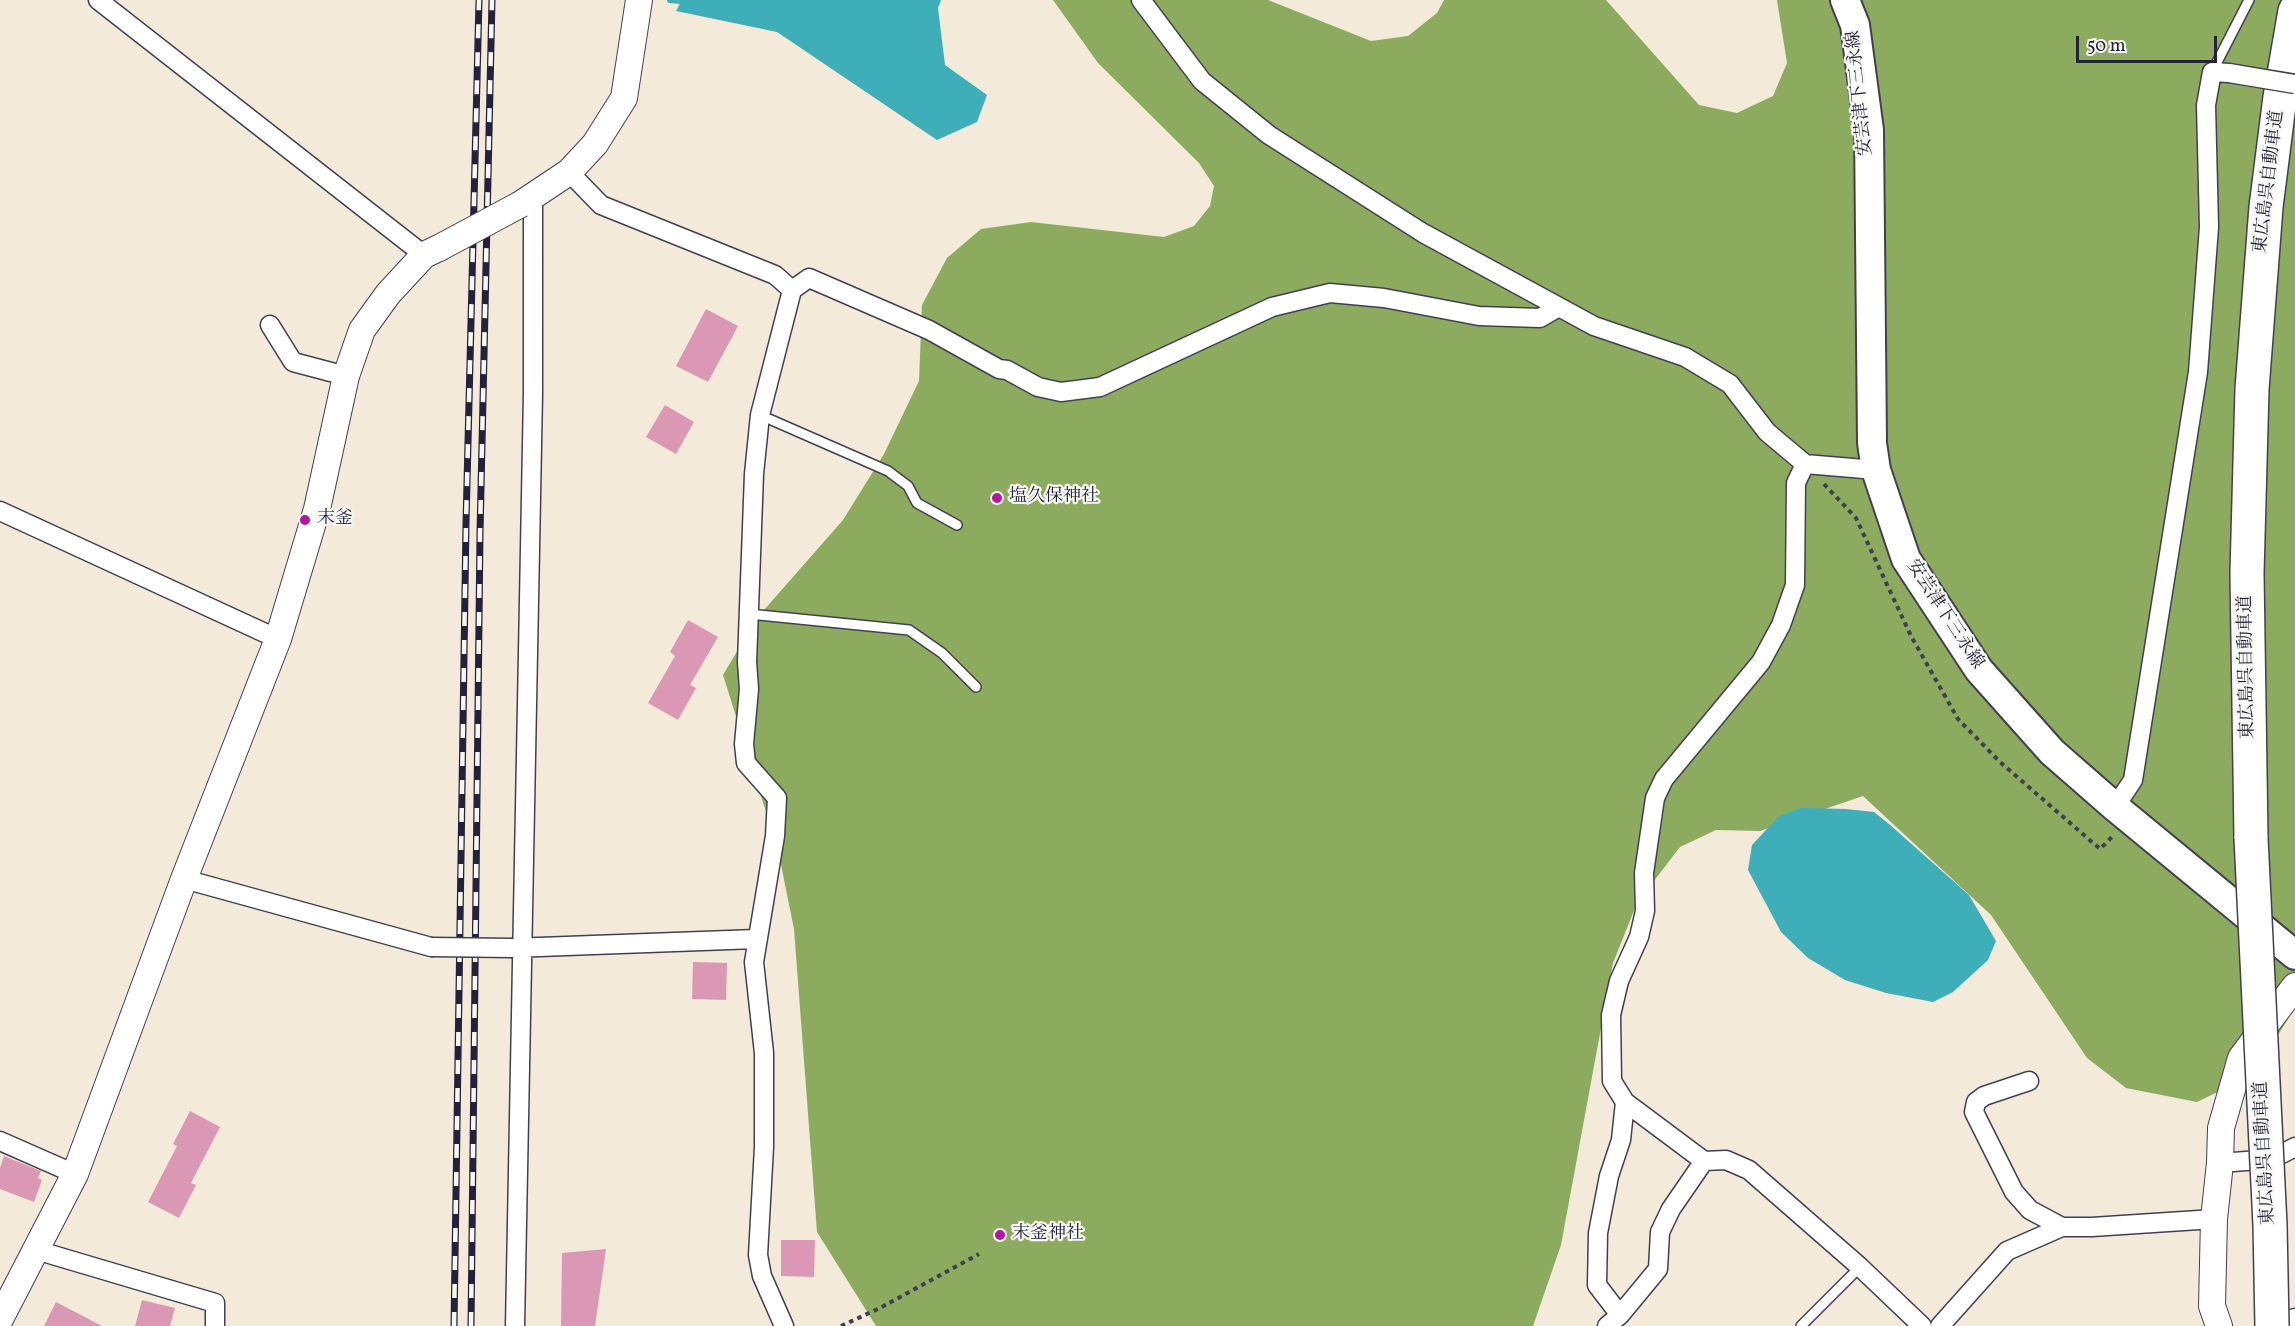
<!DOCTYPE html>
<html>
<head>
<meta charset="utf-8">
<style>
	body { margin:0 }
	#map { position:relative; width:2295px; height:1326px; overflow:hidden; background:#f3ead9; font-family:Vollkorn,serif }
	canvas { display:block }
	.scale { position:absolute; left:2076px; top:36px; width:141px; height:27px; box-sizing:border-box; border:3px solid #22223b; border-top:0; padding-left:8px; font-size:18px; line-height:21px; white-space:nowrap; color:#22223b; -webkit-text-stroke:4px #f6f6f2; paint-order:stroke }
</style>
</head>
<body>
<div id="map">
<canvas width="2295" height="1326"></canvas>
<div class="scale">50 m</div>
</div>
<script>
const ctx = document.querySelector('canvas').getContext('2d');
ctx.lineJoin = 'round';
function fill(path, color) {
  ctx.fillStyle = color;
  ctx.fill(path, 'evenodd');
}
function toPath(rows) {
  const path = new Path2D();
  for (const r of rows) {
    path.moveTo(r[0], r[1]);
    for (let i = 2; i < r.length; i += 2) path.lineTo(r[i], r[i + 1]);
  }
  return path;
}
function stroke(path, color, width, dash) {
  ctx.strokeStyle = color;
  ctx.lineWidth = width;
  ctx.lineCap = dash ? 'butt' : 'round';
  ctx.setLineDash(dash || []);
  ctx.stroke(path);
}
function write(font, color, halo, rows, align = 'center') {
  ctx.font = font + ' Vollkorn,"Noto Serif JP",serif';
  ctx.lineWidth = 4.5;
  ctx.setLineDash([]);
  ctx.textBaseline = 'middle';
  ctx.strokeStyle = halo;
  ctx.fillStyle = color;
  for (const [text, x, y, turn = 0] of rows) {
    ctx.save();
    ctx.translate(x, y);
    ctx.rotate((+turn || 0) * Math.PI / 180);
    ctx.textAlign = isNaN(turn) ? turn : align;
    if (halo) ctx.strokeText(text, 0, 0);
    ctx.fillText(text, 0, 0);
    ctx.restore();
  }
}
fill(toPath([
	[1053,0,1268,0,1371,41,1408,36,1437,13,1444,0,1606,0,1699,105,1737,113,1773,96,1787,63,1777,0,2295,0,2295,1008,2271,1046,2230,1086,2197,1102,2126,1088,2087,1058,1991,915,1863,796,1760,831,1716,830,1680,847,1637,903,1613,963,1561,1245,1533,1326,876,1326,817,1232,794,929,778,850,723,675,757,618,843,520,884,454,919,381,922,305,947,258,981,229,1031,222,1164,237,1194,226,1210,206,1214,186,1199,163,1098,63]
]), '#8cab5e');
fill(toPath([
	[682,0,941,0,938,8,945,65,987,95,977,122,937,140,777,32,676,11],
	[1800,808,1846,809,1874,812,1889,824,1969,895,1996,941,1988,960,1953,992,1933,1002,1886,993,1845,980,1808,958,1781,932,1748,870,1752,845,1778,817]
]), '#3eafb8');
stroke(toPath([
	[670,0,680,1]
]), '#3eafb8', 6);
fill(toPath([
	[706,309,738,326,708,382,676,366],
	[665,405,694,422,676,454,646,437],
	[688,620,718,637,690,685,696,688,678,720,648,703,675,656,670,652],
	[693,962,727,963,726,1000,692,999],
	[190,1111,220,1127,191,1183,196,1185,179,1218,148,1202,177,1146,173,1144],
	[4,1156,41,1171,38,1178,42,1180,34,1202,0,1189,0,1168],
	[781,1240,815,1240,814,1277,781,1276],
	[606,1249,595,1326,561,1326,562,1253],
	[142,1300,175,1308,170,1326,135,1326],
	[56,1302,102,1326,44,1326]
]), '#db98b5');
const lane = toPath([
	[2212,72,2249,0],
	[760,415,888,471,908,486,917,503,957,525],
	[749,614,909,630,942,653,976,687],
	[1801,1326,1860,1267]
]);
const street = toPath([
	[98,0,424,255],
	[1141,0,1202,81,1269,135,1423,233,1594,326,1685,357,1730,384,1767,432,1805,464,1876,470],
	[569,172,601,205,775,275,792,290],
	[270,325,293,362,346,376],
	[1805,464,1796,483,1795,585,1781,625,1761,662,1664,779,1655,798,1644,873,1645,911,1639,937,1619,981,1611,1015,1612,1081,1625,1102,1704,1161,1726,1160,1749,1170,1860,1267,1922,1326],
	[0,511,278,639],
	[2115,807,2133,780,2198,372,2209,227,2206,105,2212,72,2229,73],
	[184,879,431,947],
	[512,948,756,939],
	[2029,1081,1984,1096,1976,1102,1974,1112,2014,1192,2030,1210,2062,1227],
	[0,1141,75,1174],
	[2220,1163,2272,1159,2295,1147],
	[36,1250,215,1303,215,1326],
	[1620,1315,1597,1285,1598,1233,1609,1176,1621,1140,1625,1102],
	[515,1326,533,393,533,198],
	[784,1326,762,1276,758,1255,764,1147,764,1053,754,962,775,836,777,798,746,763,744,744,749,689,747,662,754,474,760,415,792,290,809,278,929,330,999,369,1007,370,1038,387,1061,392,1100,387,1272,307,1330,293,1384,298,1479,316,1540,318,1559,307],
	[1607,1326,1620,1315,1658,1269,1660,1232,1671,1209,1704,1161],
	[1940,1326,2007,1251,2062,1227,2092,1227,2214,1219],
	[2268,1326,2295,1318]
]);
const secondary = toPath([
	[521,204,569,172,595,144,624,98,639,0],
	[0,1319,75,1174,184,879,278,639,317,509,346,376,362,330,388,294,424,255,439,248],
	[2219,1326,2212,1306,2214,1219,2220,1163,2221,1128,2241,1058,2295,986]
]);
const primary = toPath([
	[1845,0,1855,25,1869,130,1872,443,1876,470,1906,559,1979,670,2052,752,2115,807,2295,955]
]);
const highway = toPath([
	[2251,838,2247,573,2252,389,2266,207,2280,97,2295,11]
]);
stroke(lane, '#414053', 12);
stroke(street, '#414053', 21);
stroke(secondary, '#414053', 28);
stroke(primary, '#414053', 32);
stroke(highway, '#414053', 36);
stroke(toPath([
	[1824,484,1856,518,1911,636,1958,719,2000,762,2100,849,2114,835],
	[841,1326,880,1308,979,1254]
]), '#414053', 4, [4.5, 4.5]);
stroke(lane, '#fff', 9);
stroke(street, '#fff', 18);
stroke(secondary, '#fff', 26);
stroke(primary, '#fff', 28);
stroke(highway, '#fff', 33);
const rail = toPath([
	[454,1326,466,523,479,0],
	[471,1326,480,533,492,0]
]);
stroke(rail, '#22223b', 7);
stroke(rail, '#f6f6f2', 4.5, [14]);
const streetBridge = toPath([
	[2229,73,2295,84],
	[431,947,512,948]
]);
const secondaryBridge = toPath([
	[439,248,521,204]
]);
const highwayBridge = toPath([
	[2251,838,2270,1225,2272,1326]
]);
stroke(streetBridge, '#414053', 21, []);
stroke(secondaryBridge, '#414053', 28, []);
stroke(highwayBridge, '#414053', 36, []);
stroke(streetBridge, '#fff', 18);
stroke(secondaryBridge, '#fff', 26);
stroke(highwayBridge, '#fff', 33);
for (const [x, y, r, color] of [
	[997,498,6,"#b5179e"],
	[305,520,6,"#b5179e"],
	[1000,1235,6,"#b5179e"]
]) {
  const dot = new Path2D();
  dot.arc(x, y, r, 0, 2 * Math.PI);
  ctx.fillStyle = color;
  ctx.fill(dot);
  stroke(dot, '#f6f6f2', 2);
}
write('18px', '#22223b', '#f6f6f2', [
	["安芸津下三永線",1861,93,-96],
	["東広島呉自動車道",2270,182,-83],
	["安芸津下三永線",1944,615,57],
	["東広島呉自動車道",2248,667,-91],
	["東広島呉自動車道",2266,1153,-93]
]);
write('18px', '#22223b', '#f6f6f2', [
	["塩久保神社",1009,498],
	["末釜",317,520],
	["末釜神社",1012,1235]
], 'left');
</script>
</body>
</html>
